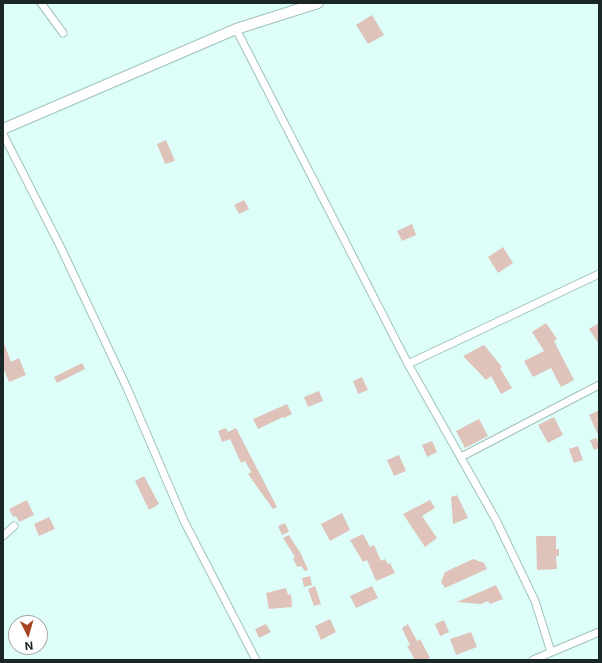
<!DOCTYPE html>
<html>
<head>
<meta charset="utf-8">
<style>
	body { margin:0 }
	#map { position:relative; width:602px; height:663px; overflow:hidden; background:#ddfef9; font-family:Inter,sans-serif }
	canvas { display:block }
	.frame { position:absolute; inset:0; border:4px solid #1b2726; pointer-events:none }
	.north { position:absolute; left:8px; top:615px; width:40px; height:40px; box-sizing:border-box; background:#fff; border:1px solid #a4a9a8; border-radius:50%; rotate:175deg; font-size:11px; font-weight:700; line-height:16px; text-align:center; color:#1b2726 }
	.north::after { content:''; display:block; margin:auto; width:14px; height:18px; background:#a9421f; clip-path:polygon(50% 0,100% 100%,50% 72%,0 100%) }
</style>
</head>
<body>
<div id="map">
<canvas width="602" height="663"></canvas>
<div class="frame"></div>
<div class="north">N</div>
</div>
<script>
const ctx = document.querySelector('canvas').getContext('2d');
ctx.lineJoin = 'round';
function fill(path, color) {
  ctx.fillStyle = color;
  ctx.fill(path, 'evenodd');
}
function toPath(rows) {
  const path = new Path2D();
  for (const r of rows) {
    path.moveTo(r[0], r[1]);
    for (let i = 2; i < r.length; i += 2) path.lineTo(r[i], r[i + 1]);
  }
  return path;
}
function stroke(path, color, width, dash) {
  ctx.strokeStyle = color;
  ctx.lineWidth = width;
  ctx.lineCap = dash ? 'butt' : 'round';
  ctx.setLineDash(dash || []);
  ctx.stroke(path);
}
fill(toPath([
	[372,15,384,35,368,44,356,25],
	[166,140,175,161,165,164,157,144],
	[244,200,249,209,239,214,234,205],
	[412,224,416,235,402,241,397,231],
	[503,247,513,263,498,273,488,257],
	[546,323,557,339,554,341,574,380,561,387,551,368,533,377,524,361,544,351,532,332],
	[599,323,599,344,589,329],
	[3,341,11,362,19,358,26,375,9,382,3,367],
	[484,345,502,367,500,368,512,388,501,394,491,376,486,380,463,356],
	[82,363,85,369,57,383,54,377],
	[362,377,368,390,358,394,353,381],
	[319,391,323,401,308,407,304,397],
	[287,404,292,414,284,418,283,417,258,429,253,419],
	[599,410,599,437,589,415],
	[554,417,563,435,548,443,538,425],
	[479,419,488,436,465,448,456,431],
	[226,428,228,432,236,428,277,507,273,509,248,474,251,472,245,461,241,463,230,439,222,442,218,431],
	[597,438,599,448,594,450,590,440],
	[432,441,437,452,427,457,422,445],
	[578,446,583,460,574,463,569,449],
	[399,455,406,471,394,476,387,460],
	[144,476,159,504,149,510,135,481],
	[457,495,468,518,453,524,451,497],
	[27,500,34,515,19,522,16,516,13,517,9,509],
	[430,500,435,508,422,516,437,538,425,547,403,514],
	[342,513,350,530,330,541,321,524],
	[49,517,55,529,39,536,34,524],
	[285,523,289,532,282,535,278,526],
	[363,534,370,547,374,545,381,561,385,559,388,564,390,563,395,573,376,581,367,560,363,562,350,540],
	[289,535,301,554,308,570,305,571,301,566,297,567,293,558,295,557,283,538],
	[536,536,556,536,556,549,559,549,559,556,556,556,557,569,537,570],
	[473,559,484,563,487,569,445,588,441,582,445,572],
	[310,576,312,585,304,587,302,578],
	[496,585,503,599,490,604,488,601,481,604,457,602],
	[315,586,321,604,314,606,308,589],
	[372,586,378,598,356,608,350,596],
	[286,588,288,595,291,594,292,607,269,609,266,593],
	[330,619,336,632,321,640,315,626],
	[444,620,449,632,440,636,435,624],
	[266,624,271,632,259,638,255,629],
	[408,624,417,641,420,639,430,658,426,660,415,660,407,646,410,645,402,628],
	[471,632,477,647,456,655,450,639]
]), '#dfc3ba');
const street = toPath([
	[41,3,63,33],
	[236,29,408,364],
	[3,134,61,248,127,388,184,521,256,660],
	[461,457,599,385],
	[3,536,14,526],
	[551,652,535,601,496,520,408,364,599,274],
	[533,660,599,632]
]);
const secondary = toPath([
	[3,129,236,29,318,3]
]);
stroke(street, '#a1c0bc', 9);
stroke(secondary, '#a1c0bc', 12);
stroke(street, '#fff', 7);
stroke(secondary, '#fff', 10);
</script>
</body>
</html>
